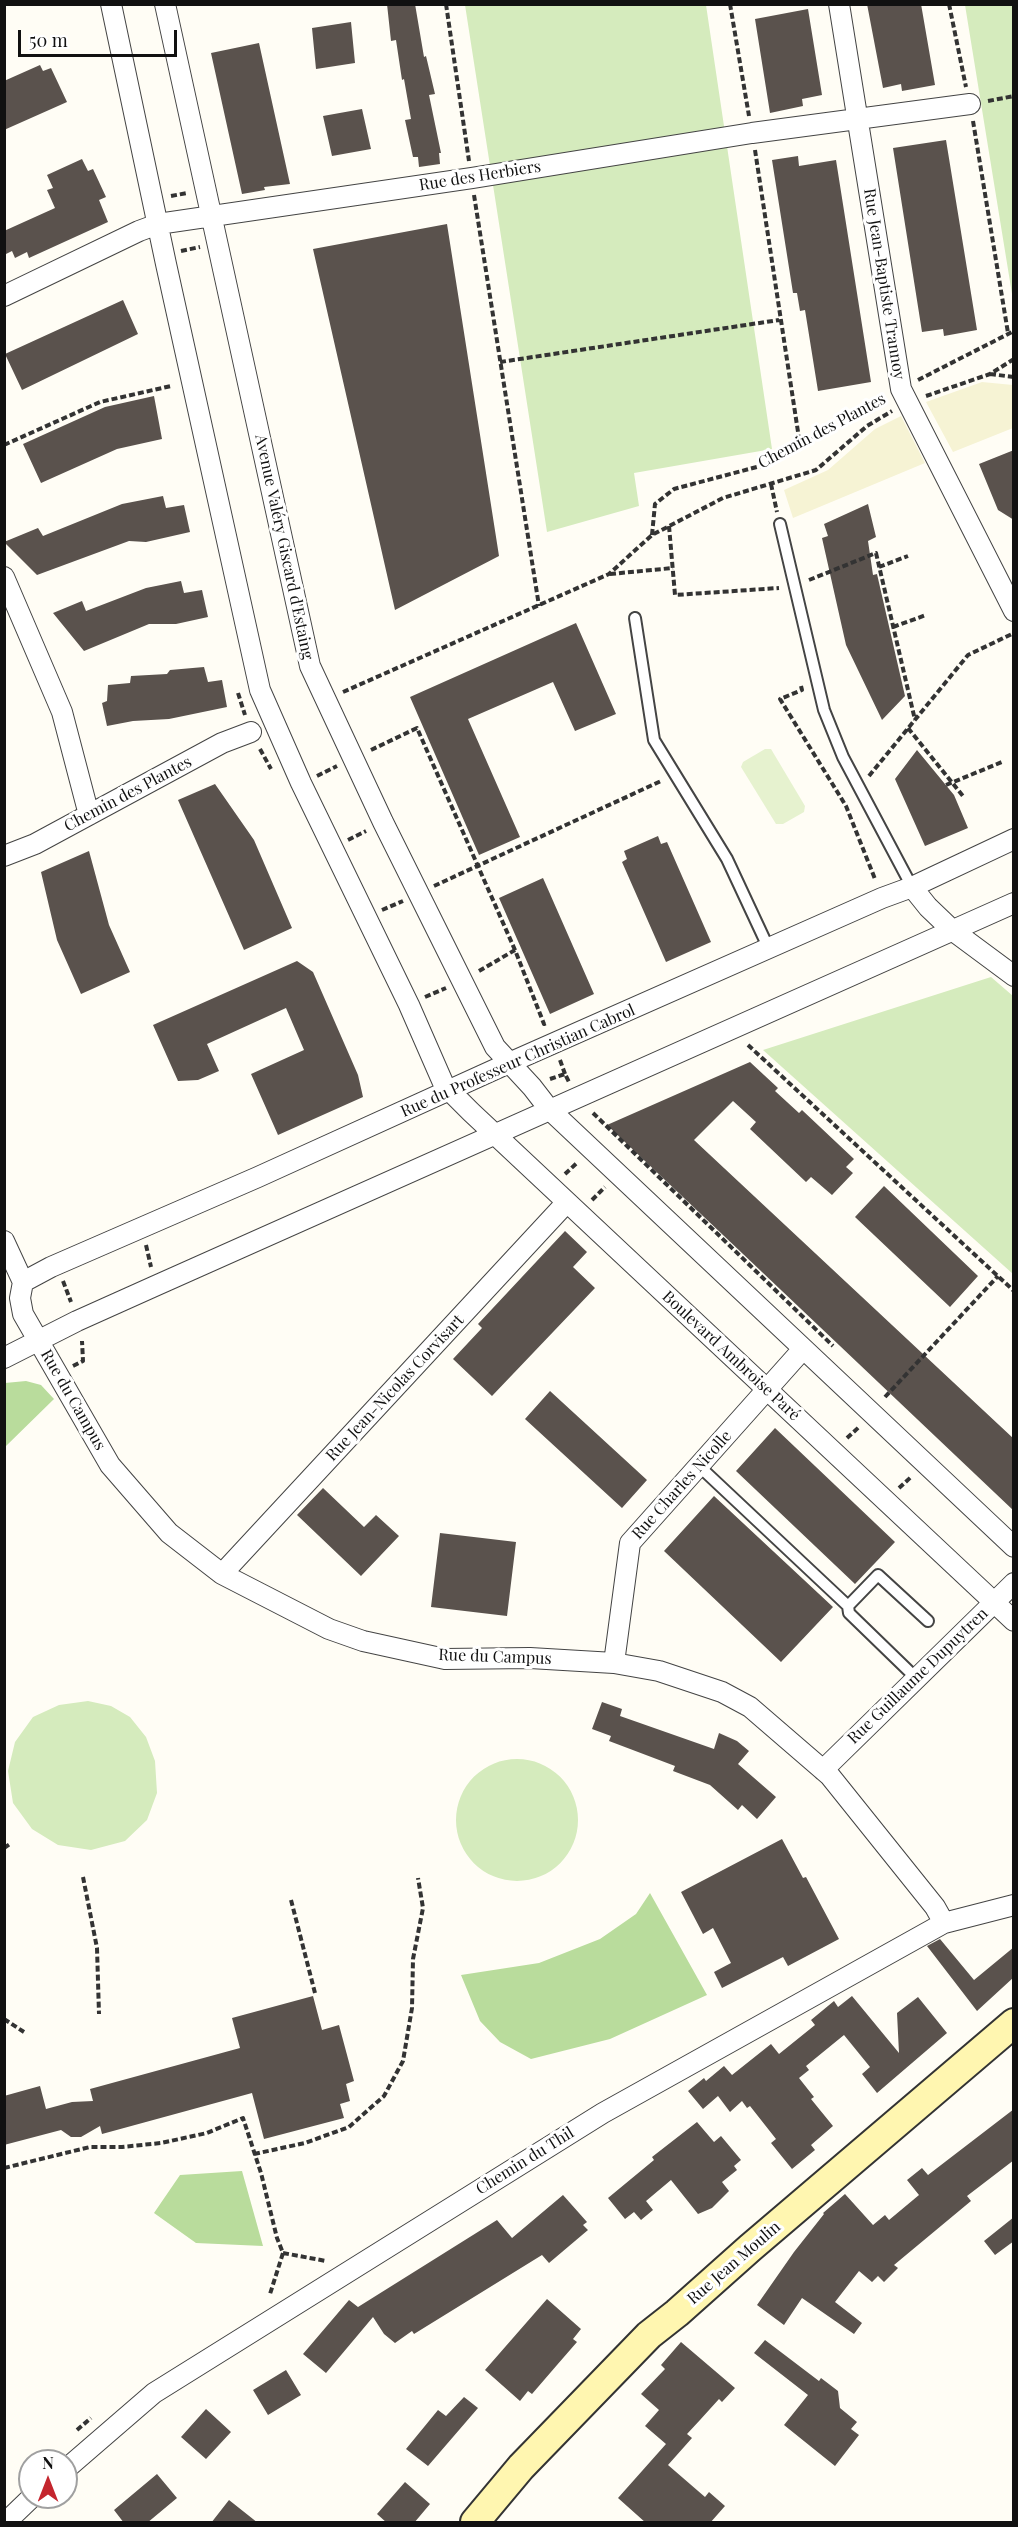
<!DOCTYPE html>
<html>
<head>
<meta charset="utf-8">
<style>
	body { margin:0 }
	#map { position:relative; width:1018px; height:2527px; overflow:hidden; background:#fffdf5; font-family:"Playfair Display",serif }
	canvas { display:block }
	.frame { position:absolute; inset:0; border:6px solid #111; pointer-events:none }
	.north { position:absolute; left:18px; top:2449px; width:60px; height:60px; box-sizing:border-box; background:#fff; border:2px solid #a0a0a0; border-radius:50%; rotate:0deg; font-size:16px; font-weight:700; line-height:24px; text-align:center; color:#111 }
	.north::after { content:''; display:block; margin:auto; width:21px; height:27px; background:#c4262e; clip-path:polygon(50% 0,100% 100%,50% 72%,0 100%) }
	.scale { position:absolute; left:18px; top:30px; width:159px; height:27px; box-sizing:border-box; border:3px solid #111; border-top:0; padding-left:8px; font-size:18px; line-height:21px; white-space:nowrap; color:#111; -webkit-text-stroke:4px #fff; paint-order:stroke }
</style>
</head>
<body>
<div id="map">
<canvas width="1018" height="2527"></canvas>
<div class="frame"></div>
<div class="north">N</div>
<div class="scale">50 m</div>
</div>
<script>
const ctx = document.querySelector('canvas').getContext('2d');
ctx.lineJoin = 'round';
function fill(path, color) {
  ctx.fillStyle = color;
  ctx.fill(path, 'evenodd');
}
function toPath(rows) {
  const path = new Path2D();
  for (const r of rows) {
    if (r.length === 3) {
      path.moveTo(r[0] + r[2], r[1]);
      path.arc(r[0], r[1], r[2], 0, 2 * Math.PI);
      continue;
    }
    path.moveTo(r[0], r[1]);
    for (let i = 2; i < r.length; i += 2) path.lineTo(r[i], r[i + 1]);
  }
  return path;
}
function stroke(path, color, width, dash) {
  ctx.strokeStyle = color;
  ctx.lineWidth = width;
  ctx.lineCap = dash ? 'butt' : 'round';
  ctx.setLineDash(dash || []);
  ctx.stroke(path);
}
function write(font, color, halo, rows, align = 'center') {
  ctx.font = font + ' "Playfair Display",serif';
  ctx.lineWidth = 6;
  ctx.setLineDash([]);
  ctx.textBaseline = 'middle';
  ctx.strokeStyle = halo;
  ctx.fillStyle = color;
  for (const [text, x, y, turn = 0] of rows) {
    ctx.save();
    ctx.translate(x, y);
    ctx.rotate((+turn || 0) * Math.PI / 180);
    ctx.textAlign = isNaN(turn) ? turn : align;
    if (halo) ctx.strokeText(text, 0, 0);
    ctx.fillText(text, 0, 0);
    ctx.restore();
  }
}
fill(toPath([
	[982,382,1013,385,1013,428,953,452,926,402],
	[901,416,925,463,793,518,784,490,828,470,875,429]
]), '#f6f3d4');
fill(toPath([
	[465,5,706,5,772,449,634,473,639,506,547,532],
	[965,5,1013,5,1012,294],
	[991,977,1013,996,1013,1274,763,1050],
	[88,1701,111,1706,130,1717,146,1737,155,1761,157,1793,147,1820,125,1841,91,1850,58,1845,32,1829,13,1803,8,1771,15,1742,33,1717,59,1705],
	[517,1820,61]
]), '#d5ebbd');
fill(toPath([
	[26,1381,41,1385,54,1399,5,1447,5,1383],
	[650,1893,707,1995,610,2039,531,2059,500,2042,480,2021,461,1975,539,1963,600,1939,636,1914],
	[242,2171,263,2246,196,2243,154,2213,180,2175]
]), '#b9dc9c');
fill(toPath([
	[765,749,771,749,805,806,804,812,783,824,776,824,741,767,743,762]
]), '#e6f2cf');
fill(toPath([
	[387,4,415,4,424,57,426,56,435,94,429,95,441,153,439,153,440,164,419,167,418,157,413,157,405,120,411,119,404,79,402,80,396,40,391,41],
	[867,4,921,4,935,85,902,91,901,84,883,88],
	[808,9,822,95,802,99,803,106,770,113,755,19],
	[351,22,355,63,316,69,312,28],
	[259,43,290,184,264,187,265,190,242,194,211,53],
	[40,65,43,71,51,68,67,102,4,130,4,81],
	[362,109,371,149,332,156,323,116],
	[946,140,977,330,944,336,943,329,922,332,893,148],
	[798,156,799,166,836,160,871,382,818,391,805,310,800,311,797,293,793,293,772,160],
	[82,159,88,171,93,169,106,197,99,200,108,222,29,258,27,252,15,258,12,251,4,255,4,231,55,208,47,190,53,188,47,175],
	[447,224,499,556,395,610,313,249],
	[123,300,138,334,22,390,5,354],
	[154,396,162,439,117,449,41,483,23,444,105,407],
	[1014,450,1014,520,998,510,979,464],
	[163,496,166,508,184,505,190,532,146,542,129,541,37,575,4,542,38,528,43,536,122,504],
	[868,504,876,537,868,541,873,575,877,574,905,696,882,720,846,645,822,538,828,536,824,524],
	[181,581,184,593,202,590,208,617,176,624,149,624,84,651,53,613,82,601,86,611,146,588],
	[576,623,616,714,575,731,553,682,468,719,520,837,479,855,410,697],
	[204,667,208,682,222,680,227,707,169,719,133,721,107,726,102,703,107,701,108,685,130,683,131,676,167,674,170,670],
	[917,750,954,795,968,828,925,846,895,779],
	[215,784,254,840,292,928,244,950,178,800],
	[658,836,661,844,667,842,711,942,666,962,622,862,627,859,624,851],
	[89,851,109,925,130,972,81,994,57,940,41,872],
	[543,878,594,994,550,1014,499,898],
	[297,961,313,972,358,1075,363,1097,278,1135,251,1074,304,1050,286,1008,207,1044,219,1071,198,1080,178,1081,153,1025],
	[750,1062,778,1088,775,1091,799,1113,802,1110,854,1159,846,1167,853,1173,832,1195,811,1177,806,1182,750,1129,756,1122,733,1101,694,1140,1014,1439,1014,1511,607,1125],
	[884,1186,978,1276,950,1307,855,1217],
	[565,1231,587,1252,573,1267,595,1288,492,1396,453,1359,482,1328,478,1324],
	[550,1391,647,1480,622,1508,525,1419],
	[775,1428,895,1542,855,1584,736,1471],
	[323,1488,364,1527,376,1515,399,1536,361,1576,297,1515],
	[714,1496,833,1607,781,1662,664,1551],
	[440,1533,516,1542,507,1616,431,1607],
	[602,1702,622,1709,620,1716,714,1749,719,1733,737,1741,749,1751,738,1764,776,1797,757,1819,742,1805,738,1810,710,1785,673,1771,675,1766,609,1741,611,1736,592,1729],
	[782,1839,803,1878,806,1877,839,1939,788,1966,783,1957,722,1988,714,1972,731,1963,713,1928,703,1934,681,1892],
	[940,1939,974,1980,1014,1947,1014,1977,977,2011,927,1946],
	[313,1996,322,2030,339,2025,354,2081,346,2084,350,2101,340,2104,344,2118,264,2139,252,2093,102,2134,100,2126,81,2137,71,2137,61,2130,4,2145,4,2096,40,2086,46,2109,72,2102,93,2101,90,2089,240,2048,232,2018],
	[852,1996,899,2053,897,2013,918,1997,947,2033,877,2093,862,2074,870,2067,844,2035,806,2066,809,2070,799,2078,814,2097,811,2099,833,2126,811,2145,815,2150,792,2169,771,2143,776,2139,750,2106,747,2108,742,2101,730,2112,718,2096,703,2109,688,2091,704,2078,706,2081,724,2066,732,2075,771,2044,779,2054,815,2025,811,2020,834,2001,838,2007],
	[1014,2109,1014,2160,967,2196,971,2201,894,2265,898,2268,884,2282,878,2276,872,2282,859,2271,835,2302,862,2323,854,2334,802,2298,784,2325,757,2305,794,2252,824,2214,823,2213,845,2194,873,2225,885,2215,889,2220,919,2195,907,2180,922,2168,928,2175],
	[697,2122,714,2142,721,2136,741,2160,734,2166,737,2170,722,2182,729,2191,712,2208,698,2214,671,2180,646,2201,653,2210,641,2220,634,2212,625,2219,608,2198,654,2160,652,2157],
	[563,2195,587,2222,583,2225,588,2230,549,2263,542,2255,414,2334,412,2331,395,2343,384,2334,373,2317,326,2373,303,2354,349,2300,358,2307,497,2220,512,2238],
	[1014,2217,1014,2241,995,2255,984,2241],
	[547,2299,581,2329,573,2339,577,2342,557,2365,532,2394,528,2391,520,2401,485,2370],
	[765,2340,819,2381,821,2378,838,2391,840,2408,857,2422,851,2429,859,2435,835,2466,784,2425,808,2395,754,2353],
	[681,2342,735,2388,722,2402,719,2399,700,2420,687,2434,692,2438,668,2465,705,2497,709,2492,725,2506,710,2523,646,2523,618,2498,666,2444,645,2426,659,2410,641,2394,665,2369,661,2365],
	[286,2370,301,2395,268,2415,253,2390],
	[464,2397,478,2408,428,2466,406,2449,438,2410,446,2416],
	[206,2409,231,2432,206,2459,181,2437],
	[157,2474,177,2498,147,2523,124,2523,114,2510],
	[405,2482,430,2504,414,2523,387,2523,377,2514],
	[229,2500,258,2523,211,2523]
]), '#5a524d');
const service = toPath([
	[780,524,824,710,843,757,912,887],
	[635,618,654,740,727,859,769,949],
	[699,1466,848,1606,849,1613,916,1678],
	[848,1606,878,1575,928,1621]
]);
const minor = toPath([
	[111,4,166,264,260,690,301,783,409,1005,444,1085,471,1112,1014,1621],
	[165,4,310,666,383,822,495,1047,532,1087,549,1109,1014,1547],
	[839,4,901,389,1014,611],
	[4,296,139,231,158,224,472,178,752,133,970,104],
	[4,577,62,712,89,815],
	[4,856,35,844,222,743,251,732],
	[912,887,928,907,952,930,1014,976],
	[4,1241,23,1282,20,1298,23,1314,110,1465,169,1533,222,1574,329,1629,363,1641,445,1659,530,1658,614,1663,659,1671,722,1692,750,1707,830,1776,935,1907,944,1923],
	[23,1282,51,1267,258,1177,509,1063,882,898,912,887,1014,839],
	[4,1358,77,1321,155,1286,1014,903],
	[222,1574,567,1202],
	[614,1663,630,1543,803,1349],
	[823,1770,1014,1583],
	[66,2469,154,2393,603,2113,944,1923,1014,1905],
	[6,2522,32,2497]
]);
const secondary = toPath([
	[475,2522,521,2467,649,2335,677,2313,750,2248,1014,2023]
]);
stroke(service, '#444', 14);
stroke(minor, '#444', 22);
stroke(secondary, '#333', 32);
stroke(toPath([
	[446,4,469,161],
	[730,4,749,116],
	[949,4,966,87],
	[988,101,1014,96],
	[973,121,1008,333],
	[755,150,800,445],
	[474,195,539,606],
	[171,196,187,193],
	[181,251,200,247],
	[500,362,779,320],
	[990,374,1014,377],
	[918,380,1014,331],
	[926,396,990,374,1014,359],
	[4,445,100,402,171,386],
	[771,484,777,512],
	[669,526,675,595,779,588],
	[652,535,655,504,674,489,768,464,885,398],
	[879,567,908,556],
	[610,574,673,568],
	[809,580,876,553,915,720],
	[893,627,926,615],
	[801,686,802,690,780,699,846,806,875,879],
	[343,692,609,574,652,535,723,498,816,470,867,426,892,411],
	[238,693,245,715],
	[908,728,963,796],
	[260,749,271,769],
	[371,750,417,728,515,950,544,1024,547,1023],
	[317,776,337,766],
	[869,776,968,655,1014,633],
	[946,785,1002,762],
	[348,840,366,831],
	[434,886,661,781],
	[382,910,403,901],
	[479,971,515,950],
	[425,997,446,988],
	[748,1045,1014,1291],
	[560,1060,565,1074],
	[550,1079,565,1074,569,1082],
	[593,1113,833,1346],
	[565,1174,578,1162],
	[592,1200,605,1187],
	[146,1245,151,1267],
	[63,1281,71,1302],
	[73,1366,83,1361,82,1341],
	[885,1397,998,1276],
	[847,1438,859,1427],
	[899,1488,911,1477],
	[4,1848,10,1844],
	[83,1877,97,1948,99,2014],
	[291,1900,315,1993],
	[4,2019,24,2032],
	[254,2154,305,2143,349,2127,384,2096,403,2061,412,2008,413,1959,423,1908,418,1878],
	[4,2168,90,2147,122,2147,161,2143,207,2133,243,2118,261,2173,277,2238,283,2253,270,2294],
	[283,2253,326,2261],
	[77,2430,91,2418]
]), '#333', 4, [6, 3]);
stroke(service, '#fff', 10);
stroke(minor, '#fff', 20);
stroke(secondary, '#fff6b0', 28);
write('16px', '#111', '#fff', [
	["Rue des Herbiers",480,176,-9],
	["Rue Jean-Baptiste Trannoy",884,284,81],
	["Chemin des Plantes",822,431,-28],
	["Avenue Valéry Giscard d'Estaing",284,547,78],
	["Chemin des Plantes",128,794,-28],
	["Rue du Professeur Christian Cabrol",518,1061,-24],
	["Boulevard Ambroise Paré",731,1356,43],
	["Rue Jean-Nicolas Corvisart",395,1388,-47],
	["Rue du Campus",73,1400,60],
	["Rue Charles Nicolle",682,1485,-48],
	["Rue du Campus",495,1657,2],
	["Rue Guillaume Dupuytren",918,1676,-44],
	["Chemin du Thil",525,2161,-32],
	["Rue Jean Moulin",734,2263,-41]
]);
</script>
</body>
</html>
